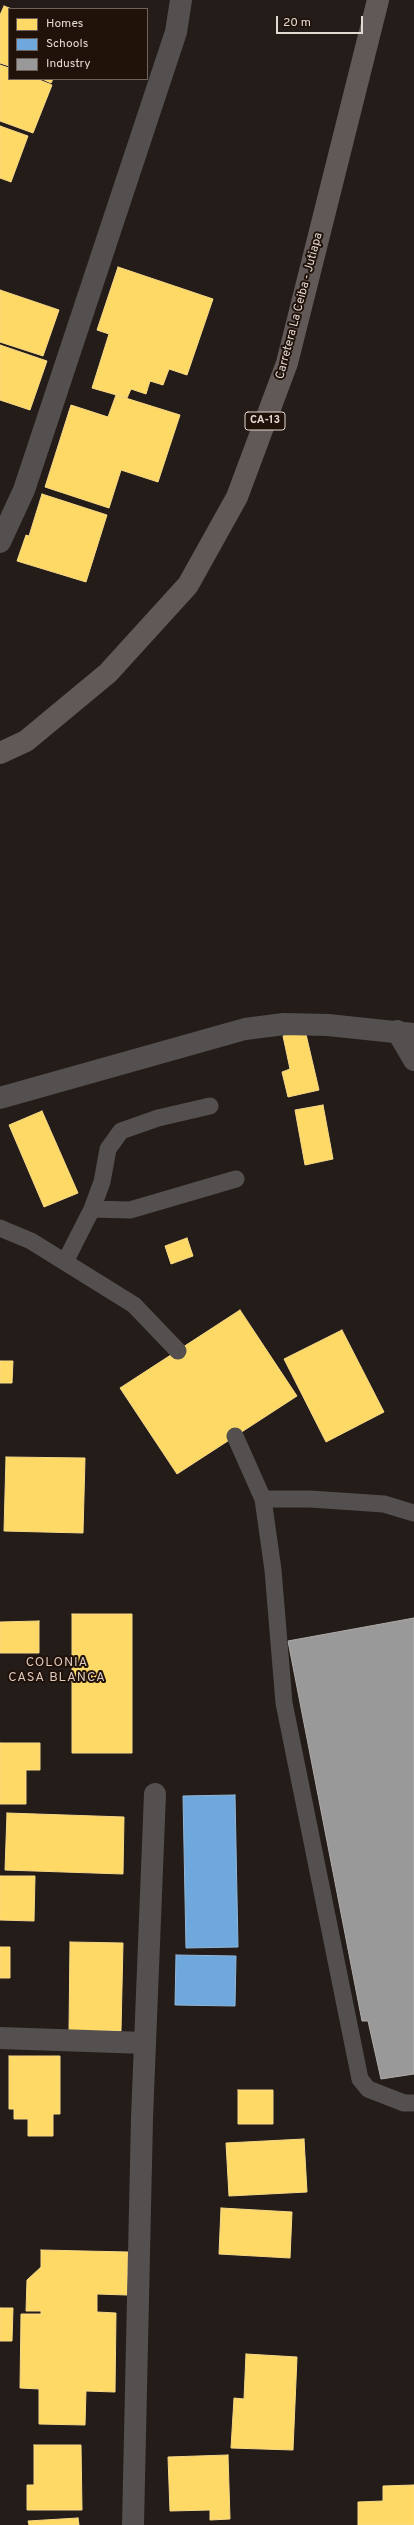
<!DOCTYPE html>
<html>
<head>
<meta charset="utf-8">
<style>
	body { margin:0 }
	#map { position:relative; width:414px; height:2525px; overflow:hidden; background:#241c18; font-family:Overpass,sans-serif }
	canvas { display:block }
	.legend { position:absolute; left:8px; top:8px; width:140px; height:72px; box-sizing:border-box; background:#201209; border:1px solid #6e625a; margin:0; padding:5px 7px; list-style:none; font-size:12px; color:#e3d9d3 }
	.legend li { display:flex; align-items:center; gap:8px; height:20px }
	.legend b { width:20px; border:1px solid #6e625a }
	.scale { position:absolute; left:276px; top:16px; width:87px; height:18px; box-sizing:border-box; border:2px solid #e3d9d3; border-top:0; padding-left:5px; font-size:12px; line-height:14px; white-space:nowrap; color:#e3d9d3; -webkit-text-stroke:3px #201209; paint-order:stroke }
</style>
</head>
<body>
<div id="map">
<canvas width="414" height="2525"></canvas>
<ul class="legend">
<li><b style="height:11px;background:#ffd966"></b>Homes</li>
<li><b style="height:11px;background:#6fa8dc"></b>Schools</li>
<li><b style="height:11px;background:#999"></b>Industry</li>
</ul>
<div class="scale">20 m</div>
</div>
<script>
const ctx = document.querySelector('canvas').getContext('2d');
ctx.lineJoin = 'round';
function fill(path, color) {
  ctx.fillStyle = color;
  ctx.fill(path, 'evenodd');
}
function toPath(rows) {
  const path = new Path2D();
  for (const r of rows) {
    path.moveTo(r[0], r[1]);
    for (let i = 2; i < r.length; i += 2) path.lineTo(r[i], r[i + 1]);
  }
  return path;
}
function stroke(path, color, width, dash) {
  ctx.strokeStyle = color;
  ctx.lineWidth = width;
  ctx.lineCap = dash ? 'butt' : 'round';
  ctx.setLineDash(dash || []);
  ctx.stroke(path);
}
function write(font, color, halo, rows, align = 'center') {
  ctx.font = font + ' Overpass,sans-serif';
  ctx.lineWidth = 4;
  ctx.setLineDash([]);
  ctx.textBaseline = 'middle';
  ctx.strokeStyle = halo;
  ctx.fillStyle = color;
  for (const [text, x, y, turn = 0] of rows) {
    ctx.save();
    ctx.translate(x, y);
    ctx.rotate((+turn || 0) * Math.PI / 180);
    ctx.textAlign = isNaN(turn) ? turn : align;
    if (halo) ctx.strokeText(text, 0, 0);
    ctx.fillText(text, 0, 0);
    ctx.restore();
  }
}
const homes = toPath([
	[4,6,12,9,9,9,9,66,0,63,0,15,4,6],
	[0,65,9,68,9,79,37,79,52,85,33,133,0,121,0,65],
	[42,79,53,79,51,83,42,79],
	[0,126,28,136,11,182,0,178,0,126],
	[118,267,213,299,187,375,169,369,163,385,150,381,146,394,131,389,127,398,92,388,109,334,97,330,118,267],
	[0,290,59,310,43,356,0,342,0,290],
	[0,345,47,361,30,410,0,400,0,345],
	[116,395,180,415,158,482,121,470,109,508,45,487,71,405,108,417,116,395],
	[42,494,107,515,86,582,17,561,26,535,29,536,42,494],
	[305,1030,319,1090,288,1097,282,1072,290,1069,283,1036,305,1030],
	[323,1105,333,1159,305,1165,295,1110,323,1105],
	[42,1111,78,1193,44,1207,9,1125,42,1111],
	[187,1238,193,1256,171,1264,165,1246,187,1238],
	[240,1310,297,1396,177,1474,120,1388,240,1310],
	[342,1330,384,1412,326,1442,284,1359,342,1330],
	[0,1361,13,1361,12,1383,0,1383,0,1361],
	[6,1457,85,1458,83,1533,4,1531,6,1457],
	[72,1614,132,1614,132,1753,72,1753,72,1614],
	[39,1621,39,1653,0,1653,0,1622,39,1621],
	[0,1743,40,1743,40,1770,26,1770,26,1804,0,1804,0,1743],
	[7,1813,124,1817,123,1874,5,1870,7,1813],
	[0,1876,35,1876,34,1921,0,1920,0,1876],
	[70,1942,123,1943,121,2031,69,2031,70,1942],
	[0,1947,10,1947,10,1978,0,1978,0,1947],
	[9,2056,60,2056,60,2114,53,2114,53,2136,28,2136,28,2119,14,2119,14,2109,9,2109,9,2056],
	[238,2090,273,2090,273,2124,238,2124,238,2090],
	[304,2139,307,2192,229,2196,226,2143,304,2139],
	[221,2208,292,2212,290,2258,219,2254,221,2208],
	[41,2250,128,2252,127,2295,97,2294,97,2312,116,2313,115,2392,86,2391,85,2425,39,2424,39,2389,20,2388,21,2314,41,2314,41,2311,26,2311,27,2280,41,2267,41,2250],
	[0,2308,13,2308,12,2341,0,2341,0,2308],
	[246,2354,297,2357,293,2450,231,2448,234,2398,244,2399,246,2354],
	[34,2445,81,2445,82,2510,27,2510,27,2485,34,2485,34,2445],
	[228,2455,230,2519,210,2520,210,2510,170,2511,168,2457,228,2455],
	[414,2485,414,2525,358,2525,358,2502,383,2501,383,2486,414,2485],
	[78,2518,79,2525,29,2525,28,2521,78,2518]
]);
fill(homes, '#ffd966');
stroke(homes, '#f7d987', 1);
const schools = toPath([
	[235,1795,238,1947,186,1948,183,1796,235,1795],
	[176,1955,236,1956,235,2006,175,2005,176,1955]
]);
fill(schools, '#6fa8dc');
stroke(schools, '#92b7d9', 1);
const industry = toPath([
	[414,1618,414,2074,381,2079,368,2021,362,2021,288,1641,414,1618]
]);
fill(industry, '#999');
stroke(industry, '#afacaa', 1);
stroke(toPath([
	[92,1209,130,1210,236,1179],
	[0,1228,31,1241,134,1305,178,1351],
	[65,1262,92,1209,102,1182,108,1149,121,1131,158,1118,210,1106],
	[235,1436,263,1499,273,1570,284,1703,360,2079,368,2089,404,2103,414,2103],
	[263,1499,310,1499,384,1504,414,1513]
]), '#54504f', 17);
stroke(toPath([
	[0,542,24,490,176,32,181,0],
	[397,1031,414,1060],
	[0,1098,245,1029,284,1024,328,1025,414,1034],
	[0,2038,145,2043],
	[133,2525,142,2118,155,1794]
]), '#54504f', 22);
stroke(toPath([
	[0,753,26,741,108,673,188,585,237,497,287,363,378,0]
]), '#605958', 22);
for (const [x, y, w] of [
	[265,421,40]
]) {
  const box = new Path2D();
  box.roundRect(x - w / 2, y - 9, w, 18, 3);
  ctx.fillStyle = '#201209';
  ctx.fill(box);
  stroke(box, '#e3d9d3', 1);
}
write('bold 11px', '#e3d9d3', null, [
	["CA-13",265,421]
]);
write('12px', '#e3d9d3', '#201209', [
	["Carretera La Ceiba - Jutiapa",300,306,-75]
]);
ctx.letterSpacing = '1px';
write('13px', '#dfcbbf', '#201209', [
	["COLONIA",57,1663],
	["CASA BLANCA",57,1678]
]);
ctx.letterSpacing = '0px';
</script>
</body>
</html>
